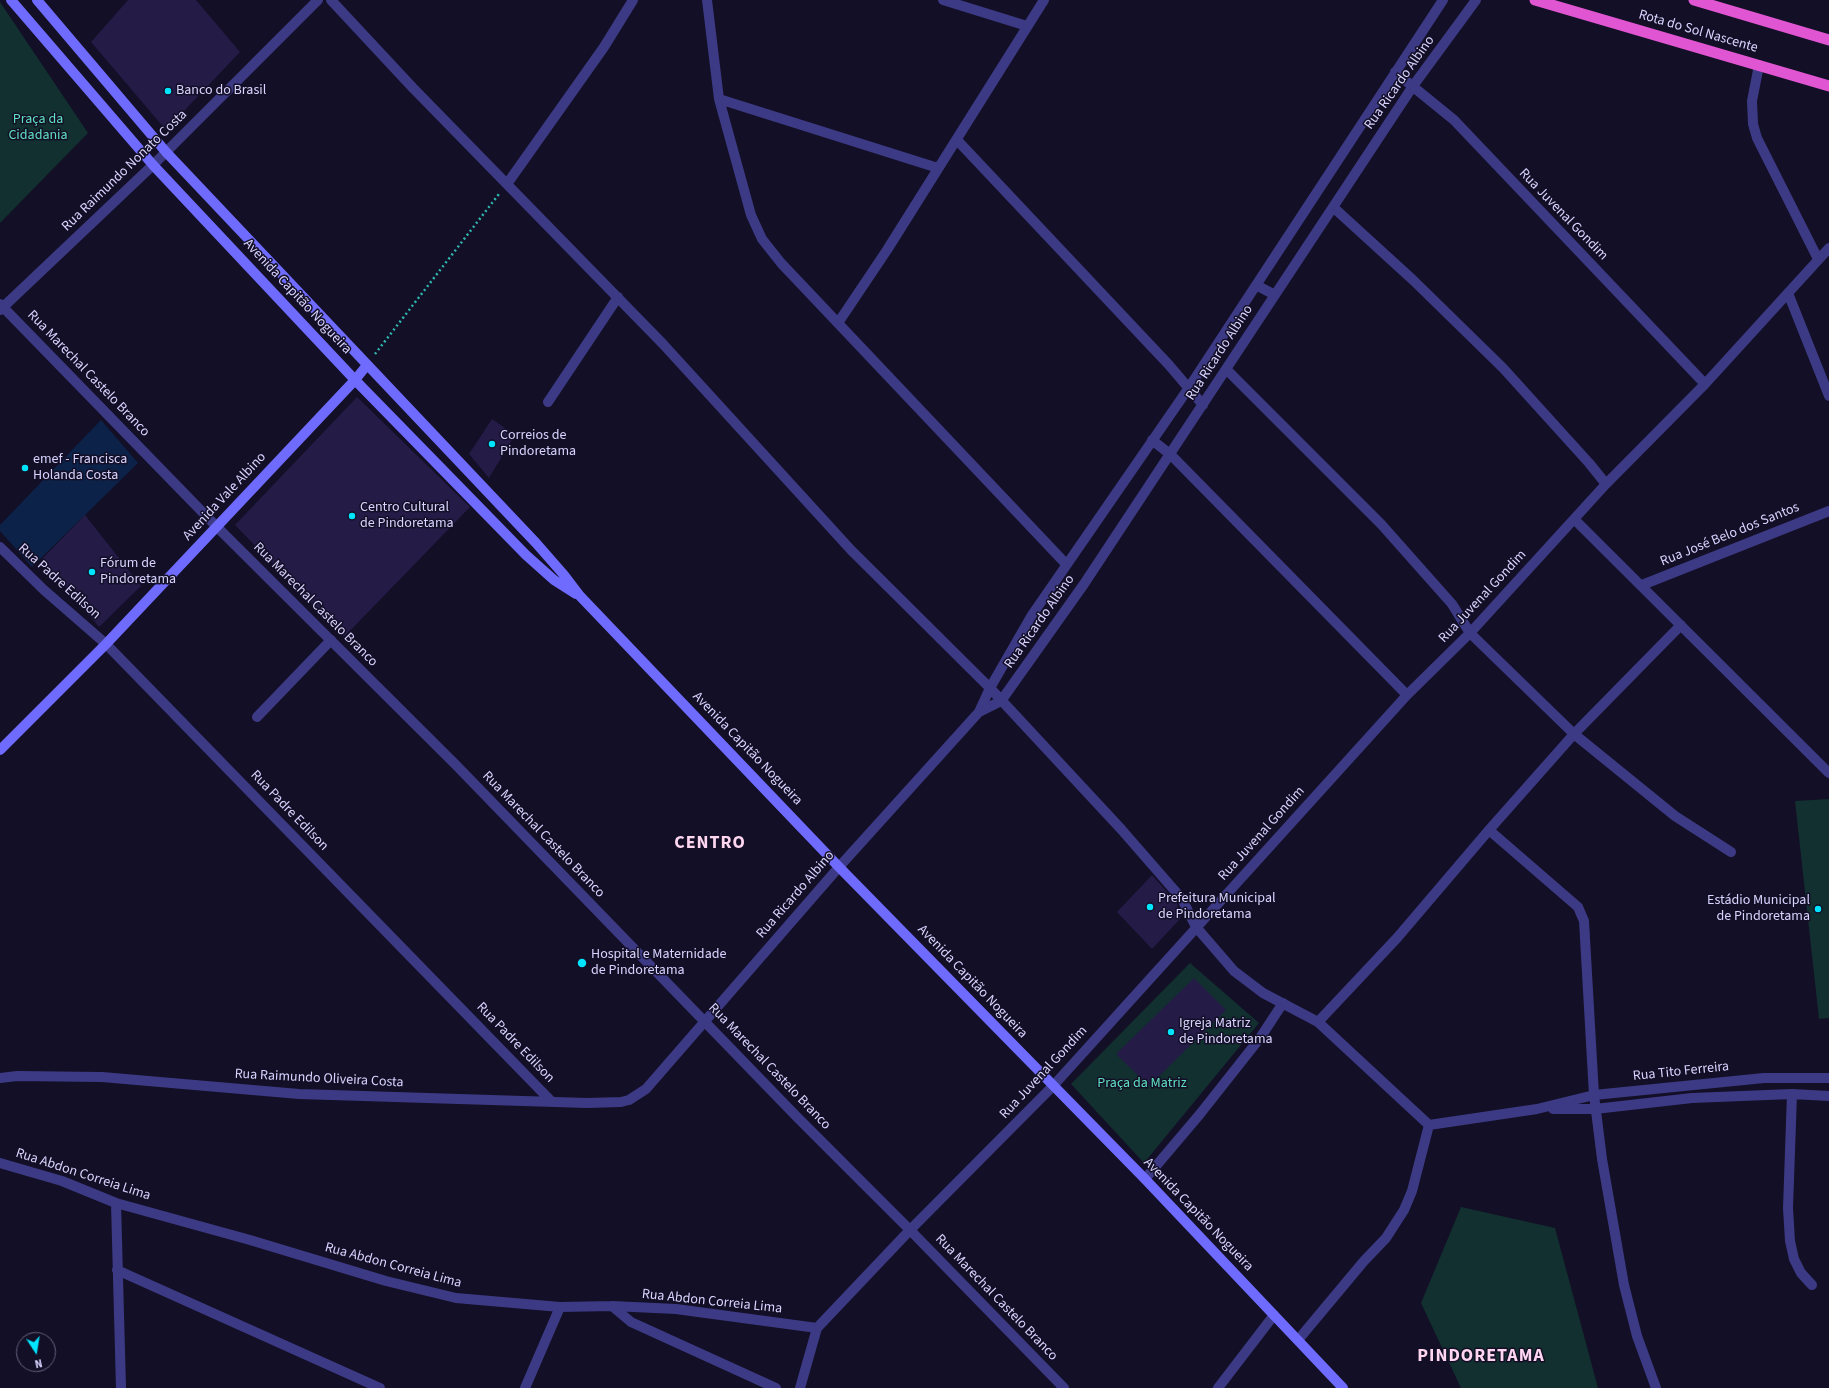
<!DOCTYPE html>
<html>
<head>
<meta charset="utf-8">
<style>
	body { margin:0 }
	#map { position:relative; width:1829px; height:1388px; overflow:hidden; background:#130f26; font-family:"Source Sans 3",sans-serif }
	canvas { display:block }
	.north { position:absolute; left:16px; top:1332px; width:40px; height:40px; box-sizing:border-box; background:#130f26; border:1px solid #625e7d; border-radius:50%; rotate:168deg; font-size:11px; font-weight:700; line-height:16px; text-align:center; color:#d9d4ff }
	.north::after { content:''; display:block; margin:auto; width:14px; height:18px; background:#00e5ff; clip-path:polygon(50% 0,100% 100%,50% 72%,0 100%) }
</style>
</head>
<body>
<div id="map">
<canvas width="1829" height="1388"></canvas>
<div class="north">N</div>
</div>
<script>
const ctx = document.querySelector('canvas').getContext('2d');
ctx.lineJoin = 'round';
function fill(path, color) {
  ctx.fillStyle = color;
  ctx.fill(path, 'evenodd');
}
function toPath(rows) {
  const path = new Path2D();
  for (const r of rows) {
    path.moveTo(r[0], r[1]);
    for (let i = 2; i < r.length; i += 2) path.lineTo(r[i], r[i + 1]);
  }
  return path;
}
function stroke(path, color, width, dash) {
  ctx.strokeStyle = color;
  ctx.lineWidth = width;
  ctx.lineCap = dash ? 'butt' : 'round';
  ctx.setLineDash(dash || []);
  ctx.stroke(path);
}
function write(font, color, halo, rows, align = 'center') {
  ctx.font = font + ' "Source Sans 3",sans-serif';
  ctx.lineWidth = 3;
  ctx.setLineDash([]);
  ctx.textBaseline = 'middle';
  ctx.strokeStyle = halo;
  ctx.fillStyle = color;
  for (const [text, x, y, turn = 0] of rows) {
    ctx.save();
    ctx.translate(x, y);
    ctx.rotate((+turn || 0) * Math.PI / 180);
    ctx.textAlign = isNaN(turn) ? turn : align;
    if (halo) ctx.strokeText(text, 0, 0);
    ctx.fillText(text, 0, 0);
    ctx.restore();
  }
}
fill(toPath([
	[0,2,88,133,0,223],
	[1829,799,1829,1018,1819,1019,1795,801],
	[1190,963,1259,1023,1144,1163,1071,1084],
	[1461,1207,1555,1228,1598,1388,1461,1388,1421,1303]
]), '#12302f');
fill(toPath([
	[101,420,138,463,32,567,0,531,0,525]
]), '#0c2248');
fill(toPath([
	[128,0,196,0,240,52,166,130,91,42],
	[357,397,470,507,344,637,235,525],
	[492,419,515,435,489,478,469,454],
	[85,515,141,586,99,627,42,559],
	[1152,875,1177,903,1181,918,1152,949,1117,912],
	[1194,978,1226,1010,1149,1086,1116,1054]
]), '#241b47');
stroke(toPath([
	[375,354,499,194]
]), '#2fb8b0', 2.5, [2, 3]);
stroke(toPath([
	[257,717,331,640]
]), '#3d3a85', 10);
stroke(toPath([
	[331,0,413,88,663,344,851,550,990,688,1121,829,1182,899,1196,927,1234,971,1263,993,1318,1022,1429,1125,1412,1191,1404,1210,1386,1238,1364,1261,1298,1340],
	[707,0,719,99,751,215,762,239,781,263,1066,564],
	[943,0,1027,26],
	[1759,65,1752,101,1753,124,1757,138,1818,259],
	[1395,72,1454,120,1705,384],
	[719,99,938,168],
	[957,140,1169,365,1203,405],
	[507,184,604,47,633,0],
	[1333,207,1413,280,1503,368,1589,463,1606,484],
	[1256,285,1275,295],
	[1788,293,1829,396],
	[0,304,216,526,456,765,797,1117,910,1230,1064,1388],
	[0,310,153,165,318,0],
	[838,323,887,250,1044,0],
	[1226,369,1381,524,1452,604,1470,633,1574,734,1675,816,1731,852],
	[548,402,618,297],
	[1152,440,1171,455,1407,695],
	[1575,520,1829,773],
	[0,547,44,590,106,644,551,1101],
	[1642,585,1829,511],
	[979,712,1001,701,1084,584,1413,86,1476,0],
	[1489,830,1578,907,1584,921,1594,1095,1602,1159,1624,1285,1637,1336,1656,1388],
	[1318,1022,1397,938,1489,830,1574,734,1681,625],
	[0,1078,17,1076,102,1077,299,1094,587,1103,621,1102,629,1100,646,1089,839,867,979,712,990,688,1032,615,1188,389,1443,0],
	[1792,1094,1788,1208,1790,1241,1794,1259,1801,1273,1812,1285],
	[1553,1109,1595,1109,1692,1098,1792,1094,1829,1096],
	[1429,1125,1537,1109,1594,1095,1764,1078,1829,1078],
	[0,1163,62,1181,116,1203,250,1240,386,1281,456,1298,560,1307,612,1306,676,1309,817,1328],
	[1145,1179,1200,1114,1260,1038,1283,1003],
	[116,1203,121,1388],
	[117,1270,380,1388],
	[612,1306,631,1322,776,1388],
	[525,1388,560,1307],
	[800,1388,817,1328,910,1230,1053,1086,1407,695,1470,633,1606,484,1705,384,1829,248],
	[1218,1388,1274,1315]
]), '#3d3a85', 10);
stroke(toPath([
	[11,0,153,165,355,380,526,555,554,580,576,594],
	[37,0,166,152,536,543,564,575,580,596,839,867,1145,1179,1343,1388],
	[0,750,106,644,355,380,367,365]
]), '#6f6bff', 10);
stroke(toPath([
	[1535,0,1829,86],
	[1694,0,1829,40]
]), '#e055d1', 11);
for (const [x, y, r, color] of [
	[168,91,4,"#00e5ff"],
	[492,444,4,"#00e5ff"],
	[25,468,4,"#00e5ff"],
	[352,516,4,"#00e5ff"],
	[92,572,4,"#00e5ff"],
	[1150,907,4,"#00e5ff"],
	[1818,909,4,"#00e5ff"],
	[582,963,5,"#00e5ff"],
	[1171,1032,4,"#00e5ff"]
]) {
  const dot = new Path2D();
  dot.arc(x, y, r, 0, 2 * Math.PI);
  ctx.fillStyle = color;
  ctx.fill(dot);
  stroke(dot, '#130f26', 1.5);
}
write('14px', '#d9d4ff', '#130f26', [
	["Rota do Sol Nascente",1698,32,16],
	["Rua Ricardo Albino",1400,83,-55],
	["Rua Raimundo Nonato Costa",125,171,-44],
	["Rua Juvenal Gondim",1563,215,46],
	["Avenida Capitão Nogueira",297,297,47],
	["Rua Ricardo Albino",1220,353,-57],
	["Rua Marechal Castelo Branco",88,374,46],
	["Avenida Vale Albino",225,497,-47],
	["Rua José Belo dos Santos",1730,535,-22],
	["Rua Padre Edilson",59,582,42],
	["Rua Juvenal Gondim",1483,597,-47],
	["Rua Marechal Castelo Branco",315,605,45],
	["Rua Ricardo Albino",1040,622,-55],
	["Avenida Capitão Nogueira",747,749,46],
	["Rua Padre Edilson",289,811,46],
	["Rua Juvenal Gondim",1262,834,-48],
	["Rua Marechal Castelo Branco",543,835,46],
	["Rua Ricardo Albino",796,895,-49],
	["Avenida Capitão Nogueira",972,982,46],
	["Rua Padre Edilson",515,1043,46],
	["Rua Marechal Castelo Branco",769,1067,46],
	["Rua Tito Ferreira",1681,1072,-6],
	["Rua Juvenal Gondim",1044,1073,-47],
	["Rua Raimundo Oliveira Costa",319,1079,3],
	["Rua Abdon Correia Lima",83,1175,18],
	["Avenida Capitão Nogueira",1198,1215,46],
	["Rua Abdon Correia Lima",393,1266,15],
	["Rua Marechal Castelo Branco",996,1298,46],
	["Rua Abdon Correia Lima",712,1302,6]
]);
write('14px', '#d9d4ff', '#130f26', [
	["Banco do Brasil",176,91],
	["Correios de",500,436],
	["Pindoretama",500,452],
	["emef - Francisca",33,460],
	["Holanda Costa",33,476],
	["Centro Cultural",360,508],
	["de Pindoretama",360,524],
	["Fórum de",100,564],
	["Pindoretama",100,580],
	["Prefeitura Municipal",1158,899],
	["de Pindoretama",1158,915],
	["Estádio Municipal",1810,901,"right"],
	["de Pindoretama",1810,917,"right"],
	["Hospital e Maternidade",591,955],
	["de Pindoretama",591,971],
	["Igreja Matriz",1179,1024],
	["de Pindoretama",1179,1040]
], 'left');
write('14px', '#5fe0c0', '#130f26', [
	["Praça da",38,120],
	["Cidadania",38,136],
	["Praça da Matriz",1142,1084]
]);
ctx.letterSpacing = '1px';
write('bold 18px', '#ffd6f0', '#130f26', [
	["CENTRO",710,844],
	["PINDORETAMA",1481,1357]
]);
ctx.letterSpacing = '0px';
</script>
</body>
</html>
